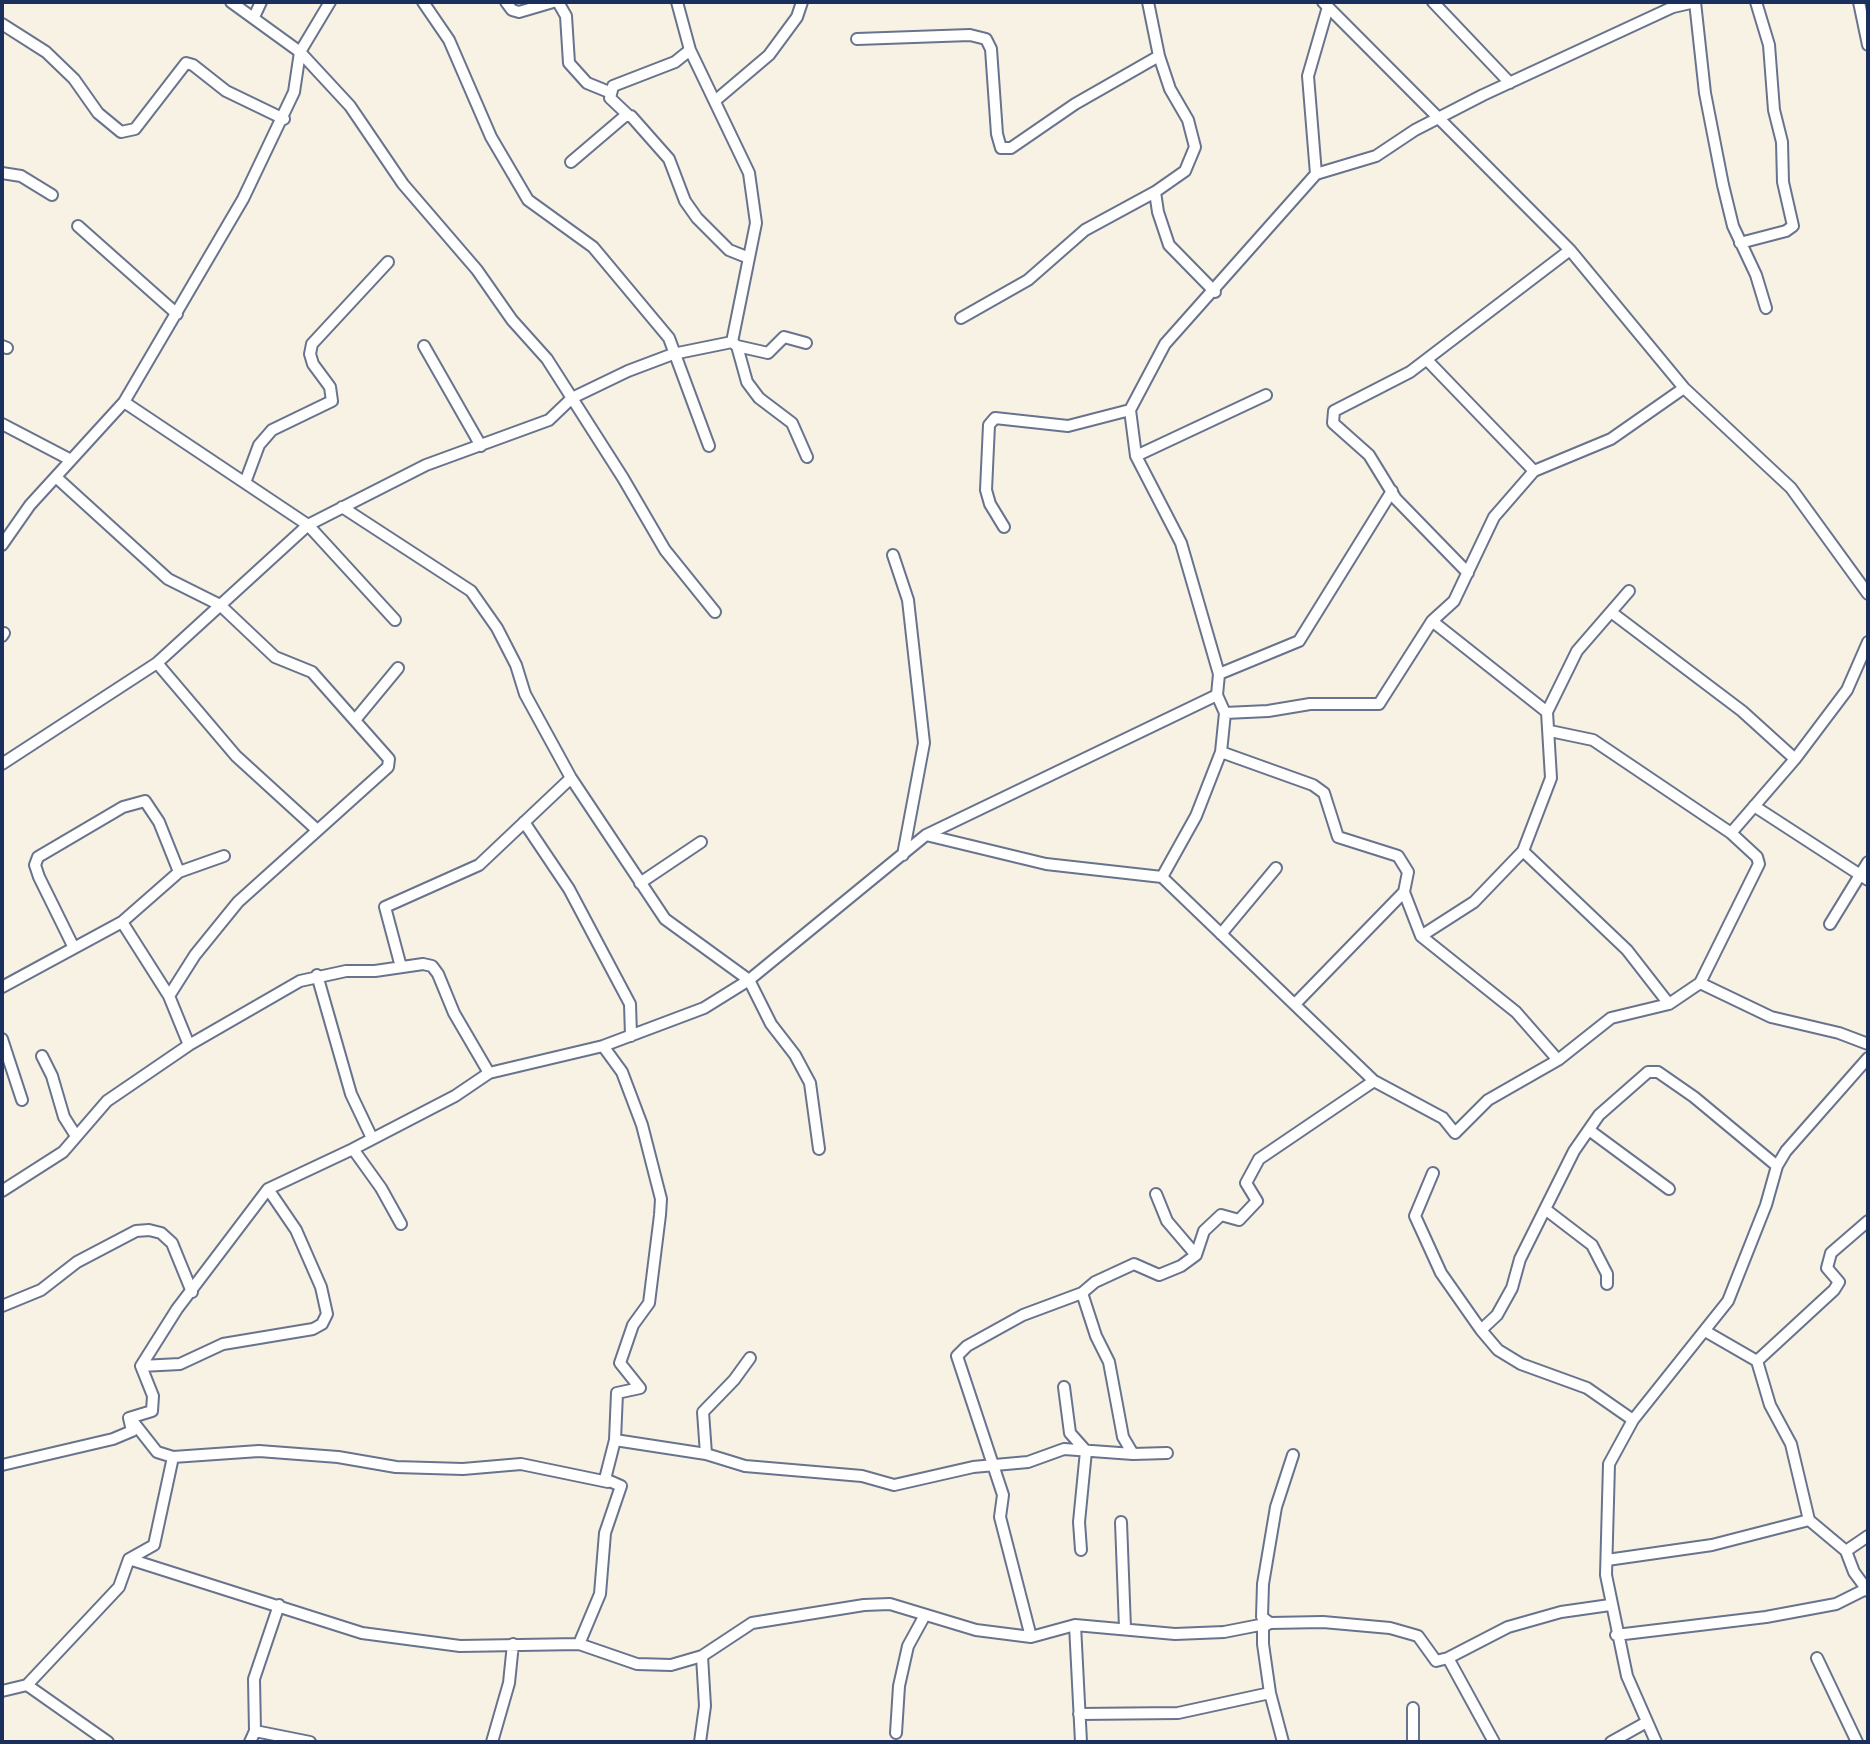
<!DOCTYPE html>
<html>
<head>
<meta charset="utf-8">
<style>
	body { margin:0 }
	#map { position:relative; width:1870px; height:1744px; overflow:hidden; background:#f7f2e3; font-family:"Architects Daughter",sans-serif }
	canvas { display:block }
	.frame { position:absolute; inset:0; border:4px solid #1b2f5e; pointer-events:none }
</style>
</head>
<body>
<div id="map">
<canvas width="1870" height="1744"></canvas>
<div class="frame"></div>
</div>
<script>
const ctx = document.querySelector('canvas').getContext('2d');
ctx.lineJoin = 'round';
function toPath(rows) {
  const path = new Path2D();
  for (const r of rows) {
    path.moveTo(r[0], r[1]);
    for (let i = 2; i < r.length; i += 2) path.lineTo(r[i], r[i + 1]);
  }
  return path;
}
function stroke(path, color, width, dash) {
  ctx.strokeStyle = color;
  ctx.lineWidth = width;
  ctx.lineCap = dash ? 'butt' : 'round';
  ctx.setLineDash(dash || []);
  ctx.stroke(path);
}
const minor = toPath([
	[231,2,300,52,350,106,403,184,477,270,512,320,547,359,623,478,665,550,715,612],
	[423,2,449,40,491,137,528,200,593,247,669,338,709,446],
	[506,2,512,10,519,12,553,2],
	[558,2,566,16,569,63,587,83,609,92],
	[1148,2,1159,56,1170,89,1188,120,1195,147,1185,171,1155,192,1158,212,1169,245,1215,292],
	[1323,2,1570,250,1684,388,1791,488,1868,594],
	[1433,2,1510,83],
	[1695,2,1705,93,1723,185,1733,226,1756,275,1766,308],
	[1859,2,1868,45],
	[254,17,261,2],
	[2,24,46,52,74,79,98,113,121,132,135,129,186,63,193,65,226,91,284,119],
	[857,39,970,35,986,39,991,49,997,134,1001,148,1011,148,1075,104,1159,56],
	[716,100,769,55,797,17,802,2],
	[628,115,610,98,613,86,675,62,690,50],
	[571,162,625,116,631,116,669,159,685,201,697,218,729,250,749,258],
	[2,173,21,176,52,195],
	[1316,174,1308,76,1328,7],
	[78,226,177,314],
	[1740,243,1786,231,1793,226,1783,182,1782,142,1774,110,1769,45,1756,2],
	[961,318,1028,280,1085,230,1155,192],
	[732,342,737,346,747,382,759,398,792,423,807,457],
	[2,346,7,348],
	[424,346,481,446],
	[737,346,768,353,784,337,806,343],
	[1427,360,1534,471],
	[124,402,308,525,395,620],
	[2,424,69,459],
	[1136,456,1266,395],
	[57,478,168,579,220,605,275,657,312,672,389,759,388,767,238,902,195,955,169,996],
	[246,480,259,445,272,430,332,401,330,387,313,364,310,354,312,344,388,262],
	[342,507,471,591,497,628,516,665,525,694,571,778,665,919,749,980,771,1024,795,1055,810,1083,819,1149],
	[1004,527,990,504,986,490,989,425,995,418,1068,426,1130,410],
	[2,545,30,505,124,402,243,199,294,92,300,52,330,2],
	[893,555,908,600,924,743,903,855],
	[1468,573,1396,499,1369,455,1333,423,1334,411,1410,372,1570,250],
	[1611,612,1742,711,1795,759],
	[1432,621,1547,712],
	[2,636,4,633],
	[157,663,236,756,316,829],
	[1219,674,1299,641,1392,491],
	[1225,713,1268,711,1310,704,1379,704,1432,621,1454,601,1494,517,1534,471,1611,439,1684,388],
	[355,720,398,668],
	[1550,731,1593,740,1731,833,1757,857,1759,864,1700,983],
	[1221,752,1313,785,1324,793,1338,837,1398,856,1408,872,1404,892,1421,936,1516,1012,1558,1060],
	[2,764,157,663,308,525,426,465,549,420,572,398,628,371,673,354,732,342,756,223,749,173,690,50,677,2],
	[1754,806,1868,880],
	[524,822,569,889,630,1004,631,1036],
	[1731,833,1795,759,1847,690,1868,642],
	[926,835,1046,864,1162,877,1374,1081,1443,1118,1455,1133,1488,1100,1558,1060,1611,1018,1669,1004,1700,983,1771,1017,1839,1033,1868,1044],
	[1523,851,1627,950,1669,1004],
	[179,872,224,856],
	[1162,877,1196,816,1221,752,1225,713,1217,695],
	[640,883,701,842],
	[1830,924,1868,862],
	[1221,934,1276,868],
	[1421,936,1474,902,1523,851,1551,778,1547,712,1577,651,1629,591],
	[74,948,39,877,35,865,38,857,123,807,145,801,159,822,179,872,122,922],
	[401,967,385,907,479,865,571,778],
	[317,975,351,1094,371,1136],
	[2,987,122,922,169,996,189,1045,107,1101,63,1152,2,1191],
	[1295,1004,1404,892],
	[2,1039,22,1100],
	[189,1045,300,981,346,971,375,971,423,964,432,966,438,974,454,1013,489,1073],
	[42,1056,52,1076,64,1117,76,1136],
	[1589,1130,1669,1189],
	[353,1149,381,1188,401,1224],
	[1433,1173,1415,1216,1441,1273,1481,1330,1498,1350,1521,1364,1587,1388,1633,1420,1609,1464,1606,1575,1627,1676,1656,1742],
	[1156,1194,1167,1221,1196,1255],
	[1545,1209,1592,1245,1607,1274,1607,1284],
	[1082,1293,1096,1336,1109,1362,1123,1437,1133,1454],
	[2,1306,41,1290,77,1262,136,1231,149,1230,161,1233,172,1243,192,1292],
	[1481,1330,1497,1315,1512,1288,1520,1259,1574,1151,1599,1115,1648,1072,1658,1072,1694,1097,1777,1166],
	[1705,1331,1757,1361,1770,1405,1791,1444,1809,1520,1846,1551,1854,1572,1868,1591],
	[1757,1361,1834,1290,1839,1282,1827,1268,1831,1253,1868,1221],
	[141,1366,180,1364,223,1344,313,1329,322,1324,327,1314,321,1287,296,1230,268,1189],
	[1064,1387,1070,1433,1086,1451,1079,1522,1081,1550],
	[1633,1420,1728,1301,1766,1205,1777,1166,1786,1151,1868,1058],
	[615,1440,706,1454,745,1466,862,1476,894,1485,973,1467,1028,1462,1064,1449,1133,1454,1167,1453],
	[706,1454,703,1412,734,1380,750,1358],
	[173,1457,259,1451,338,1457,396,1467,463,1469,521,1464,608,1482],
	[2,1465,113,1439,132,1431,129,1418,152,1411,153,1396,141,1366,177,1309,268,1189,353,1149,455,1096,489,1073,603,1046,704,1008,749,980,926,835,1217,695,1219,674,1181,543,1136,456,1130,410,1165,344,1316,174,1376,156,1415,130,1483,95,1673,7,1695,2],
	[1121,1522,1125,1628],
	[1846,1551,1868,1536],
	[129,1559,362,1633,460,1646,579,1644,637,1664,671,1665,702,1656,752,1623,864,1605,890,1604,976,1630,1031,1637,1075,1625,1175,1634,1224,1632,1270,1623,1323,1622,1390,1628,1418,1636,1436,1661,1448,1658,1508,1627,1561,1612,1610,1605],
	[1607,1560,1712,1545,1809,1520],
	[1075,1625,1081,1742],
	[1616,1635,1766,1617,1836,1604,1866,1589],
	[1031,1637,1000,1517,1003,1495,957,1356,967,1346,1023,1315,1082,1293,1095,1282,1134,1264,1159,1275,1181,1266,1196,1255,1204,1231,1221,1215,1239,1220,1257,1201,1246,1183,1259,1159,1374,1081],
	[579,1644,600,1594,605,1533,621,1486,605,1479,615,1440,617,1393,640,1388,620,1363,633,1325,649,1303,660,1215,661,1199,642,1125,622,1072,603,1046],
	[1448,1658,1494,1742],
	[1817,1658,1857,1742],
	[27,1685,119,1587,129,1559,154,1545,173,1457,157,1452,131,1419],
	[2,1691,27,1685,108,1742],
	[1079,1714,1178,1713,1270,1693],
	[255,1731,310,1742],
	[896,1733,899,1686,908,1646,925,1615],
	[250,1742,255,1731,254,1679,279,1605],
	[492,1742,509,1683,513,1644],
	[700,1742,705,1706,702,1656],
	[1283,1742,1270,1693,1263,1644,1263,1627,1270,1623,1262,1617,1263,1584,1276,1507,1293,1455],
	[1413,1742,1413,1708],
	[1611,1742,1645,1723]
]);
stroke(minor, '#68738d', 14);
stroke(minor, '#fff', 10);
</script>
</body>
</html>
